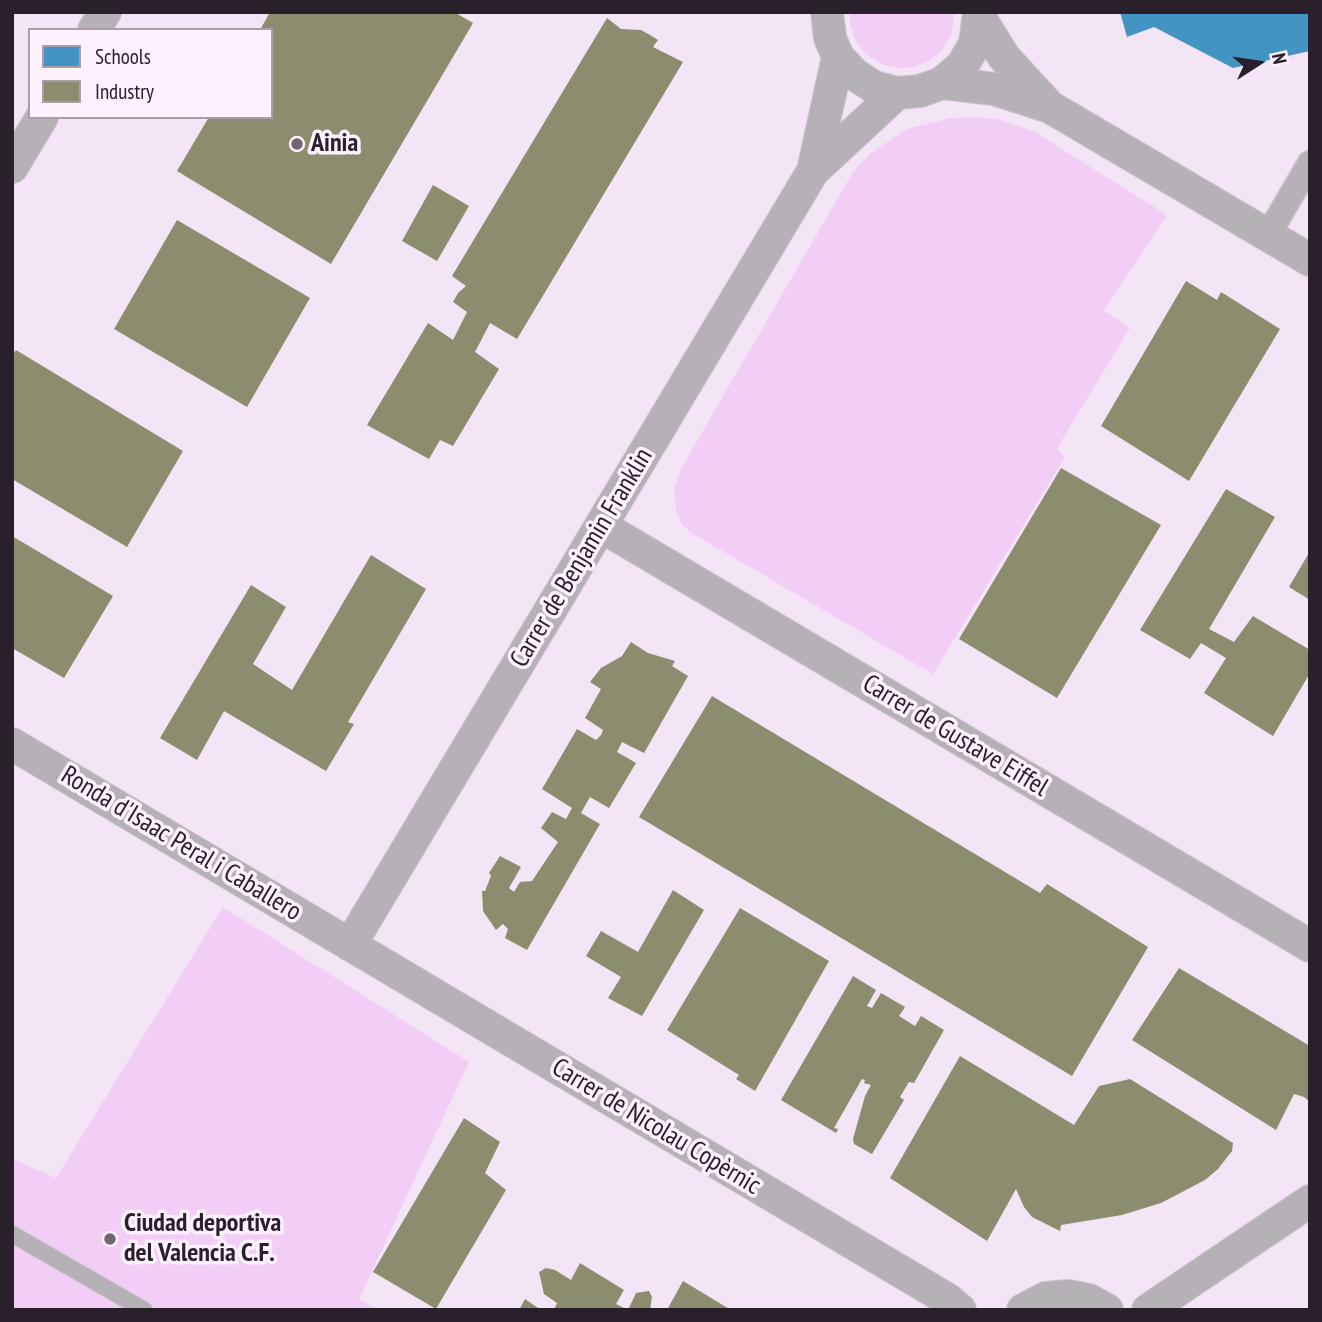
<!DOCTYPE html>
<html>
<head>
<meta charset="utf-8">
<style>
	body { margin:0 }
	#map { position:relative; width:1322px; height:1322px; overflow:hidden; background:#f3e5f5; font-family:"PT Sans Narrow",sans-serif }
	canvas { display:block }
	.frame { position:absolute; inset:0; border:14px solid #2a202b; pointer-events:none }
	.legend { position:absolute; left:28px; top:28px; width:245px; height:91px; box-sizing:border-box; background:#fcf1fd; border:2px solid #a89da9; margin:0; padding:9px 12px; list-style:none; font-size:21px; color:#2a202b }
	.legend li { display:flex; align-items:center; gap:14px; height:35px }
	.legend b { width:35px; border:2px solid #a89da9 }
	.north { position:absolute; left:1224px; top:28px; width:70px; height:70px; -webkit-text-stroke:5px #fcf1fd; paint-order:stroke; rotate:78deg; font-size:19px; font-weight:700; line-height:28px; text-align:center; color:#2a202b }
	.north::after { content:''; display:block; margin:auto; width:24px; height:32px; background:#2a202b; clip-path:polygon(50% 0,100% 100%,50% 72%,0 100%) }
</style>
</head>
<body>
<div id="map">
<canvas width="1322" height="1322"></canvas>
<div class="frame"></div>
<ul class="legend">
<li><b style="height:19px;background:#4393c3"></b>Schools</li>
<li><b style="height:19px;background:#8c8c6e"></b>Industry</li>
</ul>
<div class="north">N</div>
</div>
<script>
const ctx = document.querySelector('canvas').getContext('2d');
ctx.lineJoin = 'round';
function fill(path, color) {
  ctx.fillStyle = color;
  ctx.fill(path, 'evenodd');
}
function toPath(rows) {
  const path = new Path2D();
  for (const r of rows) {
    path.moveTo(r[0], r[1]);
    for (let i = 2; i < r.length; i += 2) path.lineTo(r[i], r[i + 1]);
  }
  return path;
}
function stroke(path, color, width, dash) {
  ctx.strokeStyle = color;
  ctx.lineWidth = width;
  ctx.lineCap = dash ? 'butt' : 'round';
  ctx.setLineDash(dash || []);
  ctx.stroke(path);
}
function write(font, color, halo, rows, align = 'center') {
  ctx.font = font + ' "PT Sans Narrow",sans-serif';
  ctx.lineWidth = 7;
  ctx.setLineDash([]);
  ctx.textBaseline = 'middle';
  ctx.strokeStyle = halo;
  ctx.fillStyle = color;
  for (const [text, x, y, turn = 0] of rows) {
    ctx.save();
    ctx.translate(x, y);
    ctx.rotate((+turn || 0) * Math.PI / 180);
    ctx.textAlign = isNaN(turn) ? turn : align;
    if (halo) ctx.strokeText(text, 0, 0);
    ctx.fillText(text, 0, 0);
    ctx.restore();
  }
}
fill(toPath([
	[850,12,954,12,954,19,951,35,942,50,929,61,914,67,897,68,881,64,866,54,855,40,850,23],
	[975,117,997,119,1033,131,1167,215,1104,310,1130,328,1057,448,1065,457,933,674,690,532,682,524,677,514,674,489,682,467,853,172,871,153,907,129,951,118],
	[223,907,469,1062,359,1299,379,1310,12,1310,12,1159,56,1178]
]), '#f2cdf6');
fill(toPath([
	[1120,12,1310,12,1310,51,1233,68,1154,27,1127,37]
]), '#4393c3');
fill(toPath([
	[270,12,454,12,473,23,331,264,177,171,209,117,271,117,271,30,260,30],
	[607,18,621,29,641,30,650,35,658,40,653,47,683,62,517,339,490,323,475,352,499,369,453,446,440,440,429,459,367,425,428,323,453,340,467,312,453,302,458,293,466,286,452,276],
	[433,185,469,206,437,261,402,241],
	[177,220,310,298,247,407,114,329],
	[1186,281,1217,300,1221,292,1280,329,1189,481,1101,426],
	[16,350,183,451,127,547,12,479,12,356],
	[1061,468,1161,525,1057,698,959,639],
	[1226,489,1275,517,1209,629,1234,642,1253,616,1310,650,1310,673,1273,736,1204,693,1226,658,1201,643,1190,659,1140,630],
	[12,536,113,596,64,678,12,648],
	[1310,551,1310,600,1289,587],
	[371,555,426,589,348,722,354,724,326,771,224,711,197,760,160,738,251,585,286,607,253,664,292,690],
	[631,642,648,653,675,661,672,666,688,676,644,753,622,742,617,752,636,763,609,808,590,797,581,813,600,824,527,950,505,938,508,929,503,924,496,930,483,911,482,891,485,891,491,876,489,873,500,856,521,867,509,888,514,892,520,882,532,881,558,842,541,828,552,812,566,819,572,808,542,789,577,729,596,740,601,735,603,730,585,718,601,689,590,682,601,668,622,656],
	[712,696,1040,893,1047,884,1148,947,1072,1076,639,817],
	[673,890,704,910,642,1016,608,998,621,977,586,956,601,931,638,952],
	[740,908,829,961,755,1091,736,1079,739,1075,667,1030],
	[1179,968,1310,1046,1310,1102,1304,1097,1294,1094,1276,1130,1132,1040],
	[853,976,876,990,867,1006,872,1008,881,993,905,1007,899,1016,915,1026,921,1016,944,1030,914,1083,909,1082,900,1097,904,1100,872,1154,854,1144,853,1139,865,1096,871,1085,864,1083,865,1080,862,1079,834,1128,838,1129,836,1133,781,1100],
	[960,1056,1074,1125,1099,1086,1130,1079,1233,1143,1232,1151,1218,1169,1205,1180,1161,1203,1122,1215,1061,1225,1060,1231,1032,1217,1024,1207,1016,1189,987,1241,890,1178],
	[464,1118,500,1142,485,1173,506,1190,436,1309,373,1272],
	[580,1263,624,1290,616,1304,628,1310,636,1293,649,1291,652,1297,650,1310,554,1310,557,1303,544,1294,539,1272,546,1268,555,1270,571,1280],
	[683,1281,731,1310,667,1310],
	[525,1299,541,1310,519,1310]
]), '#8c8c6e');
const service = toPath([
	[12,1234,144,1310]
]);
const pedestrian = toPath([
	[1268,235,1310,163]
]);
const minor = toPath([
	[827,12,830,38,838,57,854,74,874,87,897,93,920,91,942,83,962,66,975,44,979,12],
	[980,18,1004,57,1049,106],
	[94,30,105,12],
	[942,83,994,89,1050,107,1310,260],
	[12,167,42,117],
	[813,171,838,57],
	[601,526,1310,946],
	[12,744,947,1299,960,1310],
	[350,945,813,171,897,93],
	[1023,1310,1046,1298,1068,1296,1089,1300,1107,1310],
	[1148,1310,1310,1201]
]);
stroke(service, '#cec3cf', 18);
stroke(pedestrian, '#cec3cf', 27);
stroke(minor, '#cec3cf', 34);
stroke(service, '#b6b0b7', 16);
stroke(pedestrian, '#b6b0b7', 24);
stroke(minor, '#b6b0b7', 32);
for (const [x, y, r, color] of [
	[297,144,7,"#706572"],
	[110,1239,7,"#706572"]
]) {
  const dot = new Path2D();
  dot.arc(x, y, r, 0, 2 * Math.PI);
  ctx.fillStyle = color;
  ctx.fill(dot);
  stroke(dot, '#fcf1fd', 2.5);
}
write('bold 26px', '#2a202b', '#fcf1fd', [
	["Ainia",311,144],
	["Ciudad deportiva",124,1224],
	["del Valencia C.F.",124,1254]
], 'left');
write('26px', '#2a202b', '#fcf1fd', [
	["Carrer de Benjamin Franklin",582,558,-59],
	["Carrer de Gustave Eiffel",955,736,31],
	["Ronda d'Isaac Peral i Caballero",181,844,31],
	["Carrer de Nicolau Copèrnic",656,1127,31]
]);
</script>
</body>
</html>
